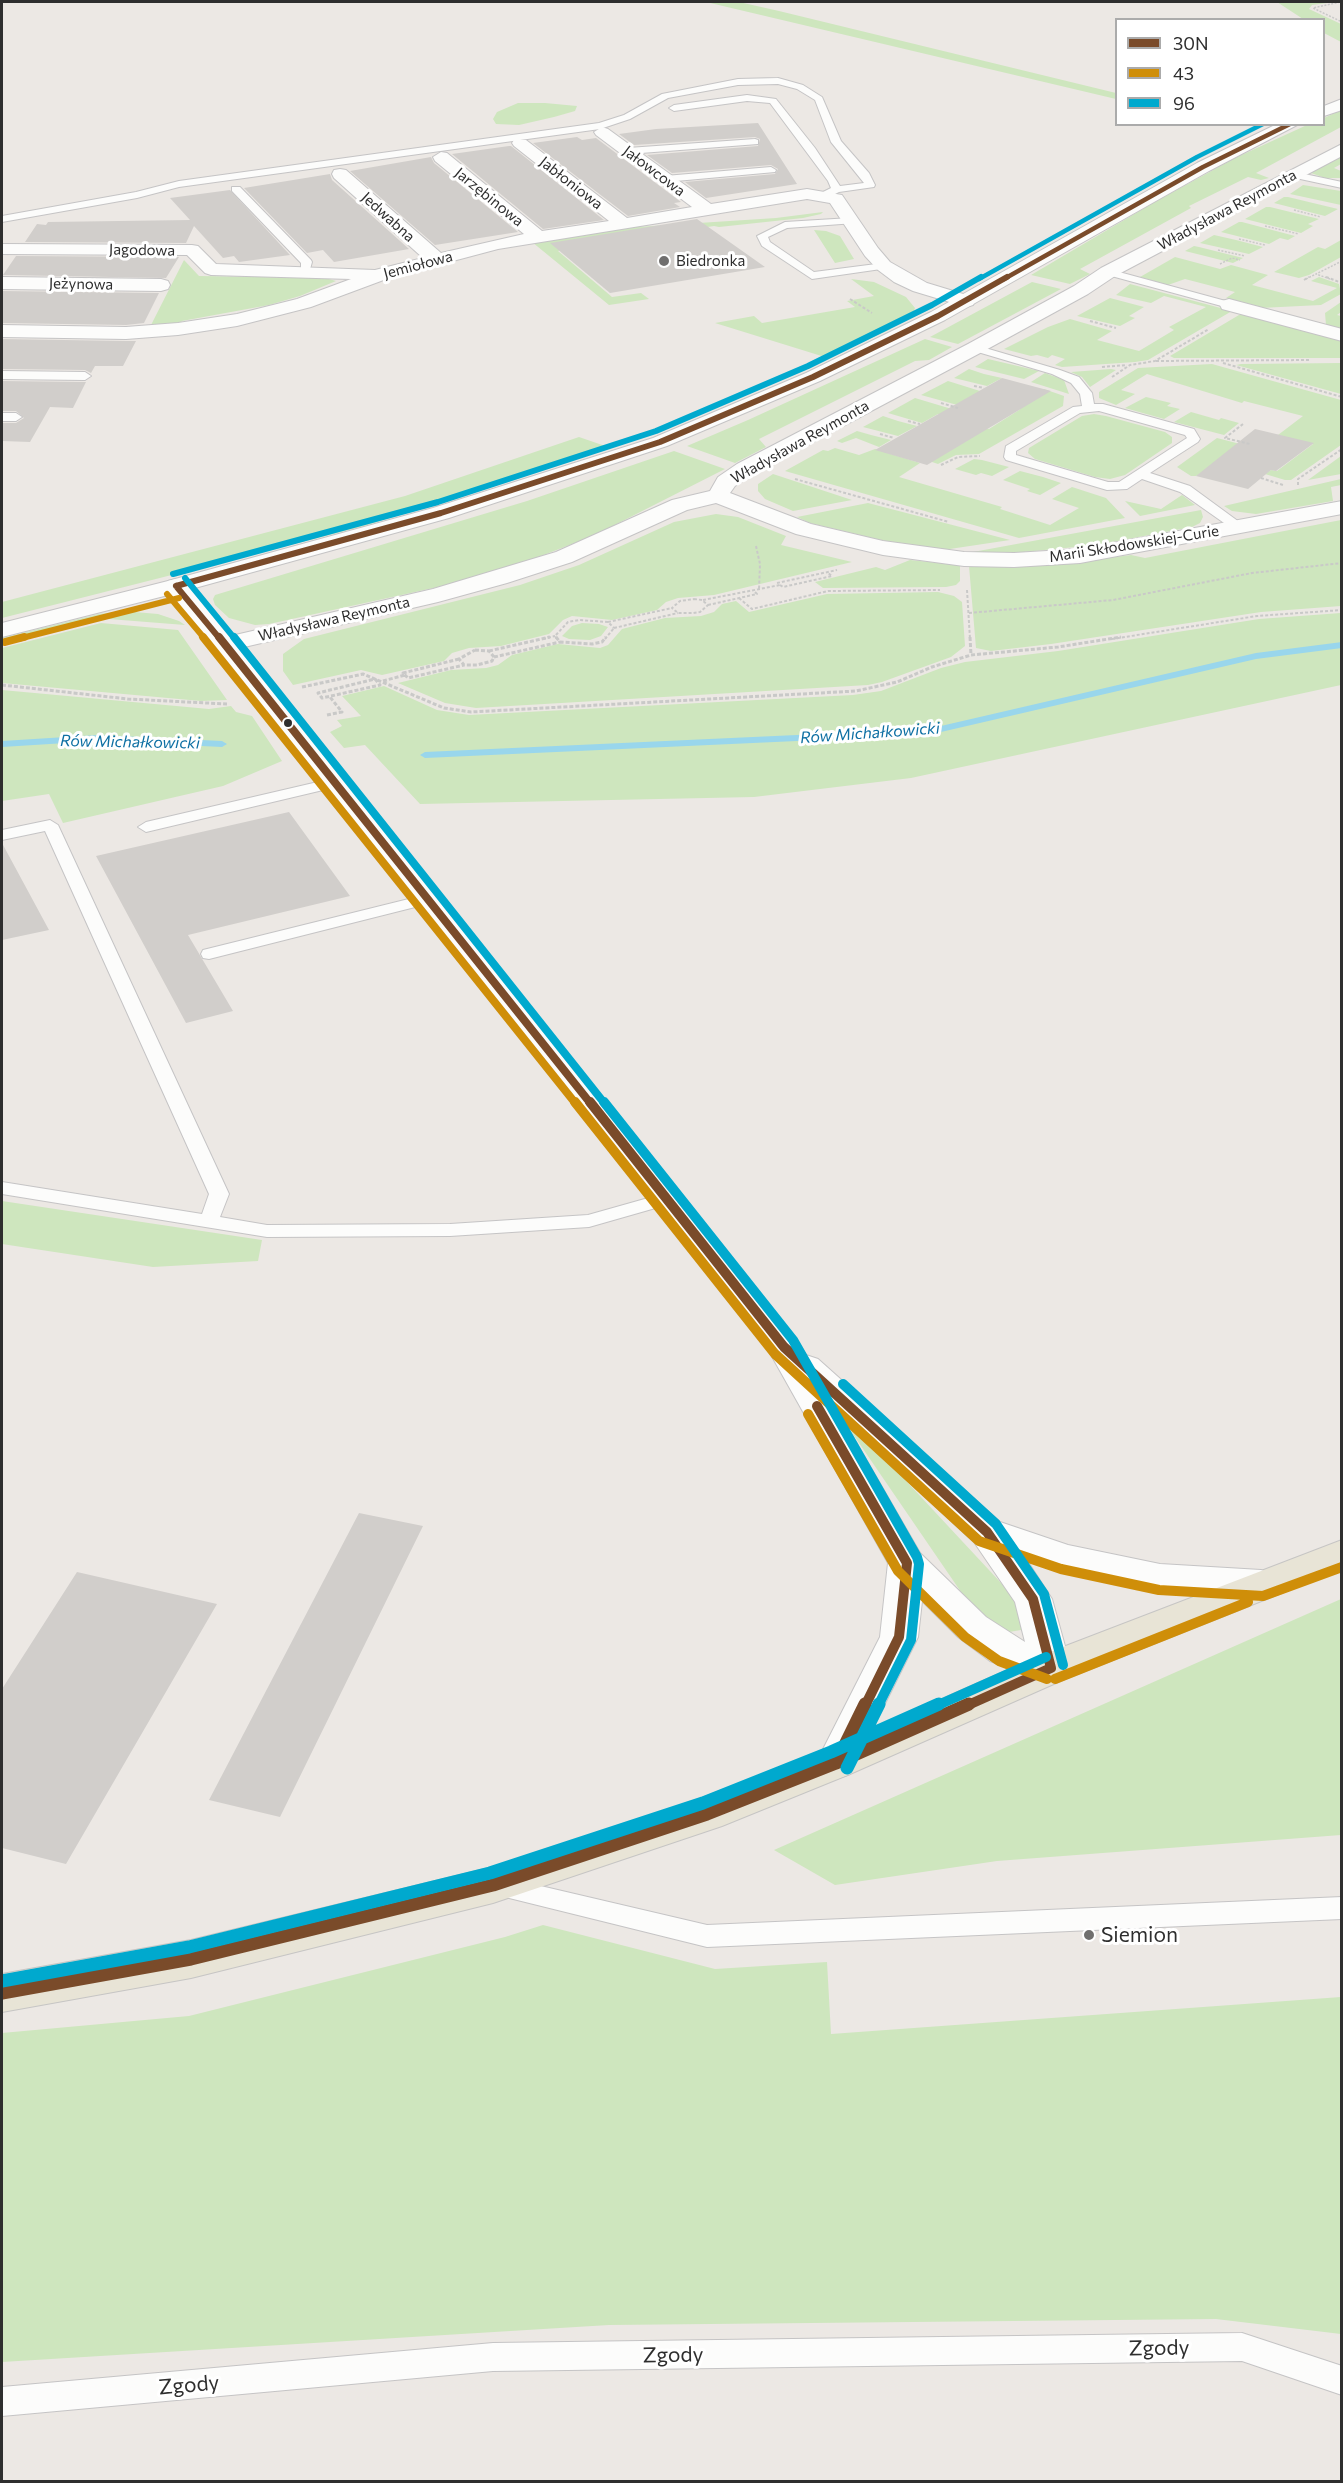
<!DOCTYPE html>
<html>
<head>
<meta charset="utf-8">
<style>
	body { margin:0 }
	#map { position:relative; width:1343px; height:2483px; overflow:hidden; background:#ece8e4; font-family:Commissioner,sans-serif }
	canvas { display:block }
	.frame { position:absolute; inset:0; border:3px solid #2e2e2e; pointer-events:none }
	.legend { position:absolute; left:1115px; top:18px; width:210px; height:108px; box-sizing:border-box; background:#fff; border:2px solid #ababab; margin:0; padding:8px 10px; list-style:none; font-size:18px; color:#2e2e2e }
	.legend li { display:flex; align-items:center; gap:12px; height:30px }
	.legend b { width:30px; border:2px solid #ababab }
</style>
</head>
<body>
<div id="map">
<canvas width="1343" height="2483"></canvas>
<div class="frame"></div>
<ul class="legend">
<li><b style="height:8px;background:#7a4b2a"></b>30N</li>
<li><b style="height:8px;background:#cf8e09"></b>43</li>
<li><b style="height:8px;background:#00a9ce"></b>96</li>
</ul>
</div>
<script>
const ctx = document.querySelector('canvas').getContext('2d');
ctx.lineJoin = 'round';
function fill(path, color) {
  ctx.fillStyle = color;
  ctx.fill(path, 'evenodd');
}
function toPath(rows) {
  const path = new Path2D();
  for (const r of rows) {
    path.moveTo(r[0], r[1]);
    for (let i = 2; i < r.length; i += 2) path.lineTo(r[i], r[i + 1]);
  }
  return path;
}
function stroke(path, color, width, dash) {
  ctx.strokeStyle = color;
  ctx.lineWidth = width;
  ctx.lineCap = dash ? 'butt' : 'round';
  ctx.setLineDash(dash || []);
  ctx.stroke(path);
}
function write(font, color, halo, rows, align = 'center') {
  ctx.font = font + ' Commissioner,sans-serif';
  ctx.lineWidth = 6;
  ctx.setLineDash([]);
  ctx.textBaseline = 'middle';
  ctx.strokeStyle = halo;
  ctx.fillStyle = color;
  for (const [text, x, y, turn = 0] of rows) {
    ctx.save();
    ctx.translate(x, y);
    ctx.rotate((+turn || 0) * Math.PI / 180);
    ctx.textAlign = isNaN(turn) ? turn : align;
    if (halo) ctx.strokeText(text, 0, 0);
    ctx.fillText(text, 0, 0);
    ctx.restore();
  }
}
fill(toPath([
	[706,2,739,2,779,11,1116,93,1116,99],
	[1277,2,1335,2,1312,5,1309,9,1341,24,1341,42,1324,33,1324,20,1303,19],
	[518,103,545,103,577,106,575,111,554,117,519,125,496,124,493,119,497,112],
	[1341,110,1341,127,1256,173,1269,178,1261,180,1248,177,1189,206,1191,208,1080,269,1090,274,1070,284,1031,275,1153,203,1235,158,1307,125,1324,124,1324,118],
	[1341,154,1341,164,1334,168,1341,171,1341,178,1325,178,1311,173],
	[1303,185,1341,191,1341,205,1290,194],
	[1284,197,1288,197,1338,209,1325,216,1274,203],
	[1266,207,1270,207,1319,219,1308,224,1313,226,1301,233,1245,219],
	[823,212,821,214,803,218,719,227,714,226,558,251,612,297,641,293,649,299,609,305,532,242,606,229,776,218],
	[1239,222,1242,222,1295,236,1288,240,1280,238,1269,244,1221,232],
	[814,230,826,231,840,236,854,259,835,263],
	[1214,235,1236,240,1263,247,1249,254,1200,243],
	[1341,240,1341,257,1309,275,1299,278,1274,272,1318,247,1325,249],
	[1194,246,1199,247,1243,258,1233,263,1185,251],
	[1175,257,1220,269,1231,265,1268,275,1252,285,1313,301,1337,288,1311,281,1319,277,1339,284,1341,294,1321,305,1260,308,1226,298,1235,292,1185,279,1168,285,1140,277],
	[184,260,199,276,325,278,336,281,300,296,269,305,182,321,179,324,150,327],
	[851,279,874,282,906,297,915,308,913,314,887,327,891,329,828,358,715,323,754,316,762,323,855,307,847,301,874,296],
	[1032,282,1061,289,958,344,930,337],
	[1130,284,1232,311,1148,360,1135,362,1062,367,1055,365,1065,359,1052,355,1048,358,1037,355,1031,356,1004,349,1048,327,1070,319,1112,331,1097,340,1139,351,1174,330,1169,327,1206,307,1164,296,1151,303,1116,295],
	[1110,298,1144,307,1129,316,1135,318,1120,326,1077,316],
	[1341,302,1341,312,1337,315,1341,316,1341,330,1326,325,1325,313],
	[1247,314,1341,339,1341,358,1174,358,1170,356,1239,315],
	[925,339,952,347,929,360,915,361,759,439,766,447,735,463,687,446,748,420],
	[988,359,1039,371,1024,379,975,367],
	[1341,363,1341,394,1236,365,1241,364],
	[1212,364,1341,400,1341,445,1291,480,1285,480,1265,474,1271,470,1277,471,1313,444,1278,435,1303,416,1244,401,1242,403,1147,374,1121,390,1135,394,1116,405,1099,398,1099,392,1138,368],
	[969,369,984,374,1002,378,987,386,954,378],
	[1111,369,1116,370,1090,387,1082,377,1071,372],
	[1045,373,1064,380,1069,394,1031,382],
	[948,381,980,391,961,406,921,395],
	[1044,389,1064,396,1063,406,979,454,956,455,938,464,926,460,981,427,989,429,1019,410],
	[1146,397,1171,403,1167,406,1180,409,1164,419,1125,408],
	[915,398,955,410,945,416,938,414,922,423,888,413],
	[1191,412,1219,420,1221,418,1239,423,1224,435,1174,422],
	[1094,414,1106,416,1165,432,1172,437,1172,443,1125,475,1110,479,1095,477,1035,459,1028,453,1029,448,1082,416],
	[883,416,898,421,917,426,898,436,863,427],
	[857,431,871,435,891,440,879,447,856,438,842,443,837,441],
	[579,437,611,448,361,527,2,618,2,602,405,496],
	[1217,438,1248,446,1196,476,1191,476,1177,467],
	[835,448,859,455,875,449,920,463,899,477,1002,507,1000,509,1050,525,1079,508,1052,499,1072,487,1106,498,1125,518,1019,538,785,471,823,450,828,451],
	[674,451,725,469,593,536,528,561,438,587,269,624,255,625,229,618,215,605,213,599,215,595,527,501],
	[1341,456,1341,474,1308,480],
	[974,459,982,460,1009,467,992,476,981,473,976,475,955,469],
	[1020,471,1043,477,1061,483,1040,495,1027,491,1030,489,1003,480],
	[773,474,852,500,793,511,765,499,758,491,758,484],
	[1341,479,1341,485,1331,487,1333,501,1256,514,1232,511,1224,506],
	[1182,495,1195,505,1140,516,1125,501,1161,509],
	[868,503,1010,540,943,550,881,540,810,523,797,517],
	[1201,510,1203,517,1200,523,1192,527,1096,545,1024,552,973,552],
	[716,514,738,517,786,536,781,545,852,562,714,595,678,598,666,602,657,610,612,620,572,616,563,620,549,634,501,646,469,648,452,653,444,661,382,675,361,670,293,685,283,671,283,654,304,639,520,585,579,565,674,522],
	[1341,520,1341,606,1261,612,1051,644,991,651,976,648,969,566,1077,562,1131,555,1145,558],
	[910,560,960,565,960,581,956,585,946,587,823,588,815,582,876,567,885,570],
	[938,592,954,596,962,602,965,646,951,657,882,682,868,685,476,708,445,703,398,683,451,670,486,668,498,665,512,655,558,644,600,648,608,645,622,629,665,618,701,616,714,612,722,604,736,601,749,612,827,594],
	[123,611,158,614,179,621,185,625,96,618,2,642,2,638,99,614],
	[1341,613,1341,685,911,778,754,797,420,804,365,745,344,748,330,732,342,726,337,720,361,716,342,696,384,686,437,710,469,715,853,695,881,691,941,668,965,662,1058,651,1259,619],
	[101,623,178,630,227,700,201,701,2,683,2,648],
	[582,623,599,624,608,627,601,636,590,640,569,639,562,636,572,626],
	[2,690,209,709,231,706,236,712,252,716,282,761,223,786,63,823,49,794,2,801],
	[2,1201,262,1240,258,1261,153,1267,2,1244],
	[846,1424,854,1425,1016,1599,1024,1624,1021,1630,1009,1632,974,1611],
	[1341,1599,1341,1835,997,1861,835,1885,774,1850],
	[543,1925,715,1969,827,1962,831,2034,1341,1997,1341,2334,1216,2319,609,2325,2,2362,2,2033,189,2016,505,1937]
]), '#cee6be');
fill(toPath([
	[1342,642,1342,648,1256,659,928,735,425,758,420,755,425,752,928,729,1256,653,1342,642],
	[98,735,222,741,227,744,222,747,98,741,2,747,2,741,98,735]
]), '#99d6ec');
fill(toPath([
	[758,123,797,184,706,198,685,182,775,174,778,169,771,165,672,173,647,155,758,146,760,139,755,137,634,145,619,134,656,129],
	[577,137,582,140,596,138,681,202,674,203,680,207,628,216,533,143],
	[509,146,511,146,604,220,543,229,452,154],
	[431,157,434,163,518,232,435,245,350,171],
	[330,174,332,180,409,249,334,262,323,250,307,253,244,188],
	[230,190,290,255,239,262,234,256,223,258,194,226,186,243,25,242,37,224,46,225,48,222,190,220,170,198],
	[697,219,765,267,610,293,550,243],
	[16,256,179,257,166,278,3,275],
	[2,291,159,293,144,323,126,325,2,323],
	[2,339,126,341,136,341,123,366,95,366,91,373,85,370,2,369],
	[1002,378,1051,391,927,465,875,450],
	[2,381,85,382,86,382,73,408,50,407,30,442,2,441,2,423,16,423,24,418,16,411,2,411],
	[1255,429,1314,443,1276,471,1271,470,1248,489,1196,476],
	[289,812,350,896,188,935,233,1011,186,1023,96,856],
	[2,843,49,930,2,940],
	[359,1513,423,1526,280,1817,209,1800],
	[77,1572,217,1604,66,1864,2,1848,2,1689]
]), '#d1cecb');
const lane = toPath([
	[778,78,803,85,822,97,841,141,869,173,875,185,874,187,839,192,829,197,821,197,821,193,831,188,828,181,770,103,747,101,674,111,669,108,674,105,747,95,776,99,815,148,840,186,864,183,831,142,815,100,797,89,778,84,738,85,668,98,630,119,600,129,179,187,137,198,2,222,2,216,136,192,179,181,599,123,624,115,662,94,738,79,778,78],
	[755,139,758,140,758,144,628,154,623,151,628,148,755,139],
	[771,167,776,170,775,172,665,182,660,179,665,176,771,167],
	[1295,172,1342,182,1342,188,1291,177,1291,173,1295,172],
	[232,187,240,187,311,260,312,262,309,273,301,273,301,263,232,191,232,187],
	[851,218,855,219,855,223,787,228,768,237,770,242,814,272,884,263,888,264,888,268,812,279,762,246,757,236,785,222,851,218],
	[1108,269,1233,303,1235,305,1229,308,1104,274,1103,272,1108,269],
	[975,345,1060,370,1079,377,1092,393,1094,404,1103,404,1194,429,1200,439,1198,442,1150,473,1190,486,1246,527,1239,531,1234,530,1180,492,1142,479,1127,489,1107,490,1006,460,1004,457,1006,446,1073,407,1082,406,1080,394,1071,383,1052,374,971,350,969,348,975,345],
	[1099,411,1185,435,1187,438,1119,482,1108,482,1016,455,1016,451,1080,413,1099,411],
	[2,371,85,372,91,376,85,380,2,379,2,371],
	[2,413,16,413,22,417,16,421,2,421,2,413],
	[335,778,343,783,340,786,146,832,138,827,146,822,335,778],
	[50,820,58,825,229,1194,220,1217,267,1225,450,1224,588,1215,666,1193,673,1195,676,1199,673,1203,589,1227,450,1236,267,1237,2,1194,2,1182,202,1214,209,1194,45,831,2,840,2,830,50,820],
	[429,894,437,899,435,902,209,959,203,958,201,954,203,950,429,894],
	[498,1876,707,1925,1342,1897,1342,1919,707,1947,489,1893,485,1886,489,1879,498,1876],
	[1242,2333,1342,2366,1342,2395,1242,2361,493,2371,2,2416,2,2387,493,2343,1242,2333]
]);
const street = toPath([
	[602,127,608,129,711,204,807,189,842,195,878,248,890,262,927,283,973,297,975,301,973,305,966,307,913,291,894,282,878,270,865,256,830,203,807,199,498,249,389,278,311,307,237,326,178,335,126,339,2,337,2,325,126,327,178,323,237,314,297,299,351,279,211,275,205,273,187,255,2,254,2,244,192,245,198,246,216,264,375,270,423,258,334,178,332,174,334,170,340,169,346,170,441,253,524,234,435,161,433,157,441,152,447,153,542,231,609,221,514,146,512,143,514,140,526,140,627,218,692,207,596,135,594,132,602,127],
	[1342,144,1342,156,1115,276,1088,294,982,352,753,474,735,486,730,493,811,524,883,541,964,552,1014,553,1080,549,1342,501,1342,514,1080,563,1014,567,964,566,883,555,796,534,716,503,687,510,572,562,507,583,438,602,240,648,796,1339,806,1355,818,1359,1000,1522,1068,1545,1160,1564,1261,1570,1274,1574,1280,1584,1274,1594,1261,1598,1160,1592,1065,1572,1026,1559,1052,1599,1071,1668,1065,1679,1051,1683,990,1661,958,1637,922,1601,918,1637,850,1774,836,1779,822,1774,816,1763,880,1637,888,1563,770,1353,164,586,168,581,176,579,184,581,231,636,433,589,556,552,672,500,710,491,718,477,737,464,968,344,1074,286,1101,268,1342,144],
	[845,1423,974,1542,1015,1602,1025,1642,986,1617,920,1553,845,1423],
	[2,277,161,279,168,281,170,285,168,289,161,291,2,289,2,277],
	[1229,299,1342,329,1342,341,1222,309,1220,305,1222,301,1229,299]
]);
const secondary = toPath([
	[1342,99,1342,110,1324,116,1324,106,1342,99],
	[1277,124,1299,124,1209,171,945,320,820,381,667,446,449,518,184,591,2,637,2,623,168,581,433,508,653,438,806,373,931,312,1197,163,1277,124]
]);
const primary = toPath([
	[1342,1540,1342,1569,1065,1679,850,1774,722,1826,493,1903,191,1978,2,2012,2,1974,191,1940,493,1867,694,1801,822,1752,1037,1657,1342,1540]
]);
stroke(lane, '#c5c4c5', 2);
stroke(street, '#c5c4c5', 2);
stroke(secondary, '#c5c4c5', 2);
stroke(primary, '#c6c5c4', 2);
stroke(toPath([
	[1340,2,1313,8,1342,22],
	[1294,210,1321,217],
	[1265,226,1299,234],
	[1239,239,1265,245],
	[1218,250,1245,256],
	[1220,264,1232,258,1240,260],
	[1306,279,1316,274],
	[1330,279,1316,274,1342,261]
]), '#c9c9c8', 1.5, [2, 1.5]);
stroke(toPath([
	[1326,277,1342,283],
	[1304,280,1309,277],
	[850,299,872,313],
	[1090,321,1116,328],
	[1156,361,1311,360],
	[1223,363,1342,397],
	[1102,367,1127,365],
	[1112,377,1130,365,1155,361,1209,329],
	[974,386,984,388],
	[941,403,958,408],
	[908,421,920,424],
	[1243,424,1225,438,1250,444],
	[880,434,894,438],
	[941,465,958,457,980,456],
	[1261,478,1283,485],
	[795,479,949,522],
	[1298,485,1298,479,1342,449],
	[756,546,760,564,759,590],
	[777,583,837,570],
	[780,585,783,587,832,576,828,573],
	[967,590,970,639],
	[739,598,752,609,828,591,940,590],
	[694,599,702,600,708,605,700,612,693,613,678,613,672,608,680,601,694,599],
	[703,600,780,585],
	[708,605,757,594,754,591],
	[969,613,1113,600,1252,573,1342,563],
	[608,622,672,608],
	[614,628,678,613],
	[543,639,555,636],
	[557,639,555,636,568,622,579,620,608,622,614,628],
	[605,639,614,628],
	[1112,639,1257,616,1342,610]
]), '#c9c9c8', 2, [3, 2]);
stroke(toPath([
	[556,637,560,642,592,644,602,642,606,637],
	[970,637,971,655],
	[475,650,489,651,494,657,492,661,477,665,464,665,459,659,475,650],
	[489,651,550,637],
	[494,657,560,642],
	[459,659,403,673,408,678,464,665],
	[375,679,380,685,322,698,318,693,375,679],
	[383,681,405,675],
	[2,685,128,699,227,704],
	[302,687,363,674,444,708,471,712,856,691,897,682,932,667,971,655,1058,647,1121,637],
	[327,715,342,712,330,697]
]), '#c9c9c8', 3, [4, 2]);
fill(lane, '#fcfcfb');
fill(street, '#fcfcfb');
fill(secondary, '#fcfcfb');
fill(primary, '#e8e4d6');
stroke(toPath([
	[1004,279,1203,167,1290,124]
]), '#7a4b2a', 4.5);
stroke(toPath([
	[176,586,441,513,660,442,813,377,938,316,1007,277],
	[176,586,220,639]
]), '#7a4b2a', 6);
stroke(toPath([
	[219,637,591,1104]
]), '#7a4b2a', 8);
stroke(toPath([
	[590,1102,784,1347,987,1532,1033,1599,1051,1668,966,1706],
	[817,1406,907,1563,899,1637,865,1706]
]), '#7a4b2a', 10);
stroke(toPath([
	[836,1763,865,1704],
	[2,1993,191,1959,493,1885,707,1814,836,1763,969,1704]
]), '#7a4b2a', 13);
stroke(toPath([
	[167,594,205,639],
	[18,639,179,598]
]), '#cf8e09', 6);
stroke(toPath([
	[203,637,576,1104],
	[5,642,24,637]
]), '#cf8e09', 8);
stroke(toPath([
	[575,1102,775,1354,979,1541,1061,1569,1159,1590,1263,1596,1342,1567],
	[808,1414,898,1571,965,1637,999,1661,1047,1679],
	[1055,1679,1248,1602]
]), '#cf8e09', 10);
stroke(toPath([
	[979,279,1197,157,1263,124]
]), '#00a9ce', 4.5);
stroke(toPath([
	[173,574,438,502,656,431,808,366,932,305,981,277],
	[185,578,235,639]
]), '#00a9ce', 6);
stroke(toPath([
	[234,637,605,1104]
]), '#00a9ce', 8);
stroke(toPath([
	[604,1102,793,1340,917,1557,919,1564,911,1640,878,1706],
	[843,1384,996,1524,1044,1594,1063,1665],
	[936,1706,1046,1657]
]), '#00a9ce', 10);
stroke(toPath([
	[847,1768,879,1704],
	[2,1981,189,1947,490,1873,703,1803,831,1752,939,1704]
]), '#00a9ce', 13);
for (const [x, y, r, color] of [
	[664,261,6,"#706f6e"],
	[288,723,5,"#2e2e2e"],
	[1089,1935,6,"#706f6e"]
]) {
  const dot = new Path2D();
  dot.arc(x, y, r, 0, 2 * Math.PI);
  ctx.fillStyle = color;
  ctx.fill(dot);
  stroke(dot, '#fff', 2);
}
write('15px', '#2e2e2e', '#fff', [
	["Jałowcowa",654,171,37],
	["Jabłoniowa",571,183,38],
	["Jarzębinowa",489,197,39],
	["Władysława Reymonta",1227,210,-28],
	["Jedwabna",388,217,42],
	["Jagodowa",142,250,1],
	["Jemiołowa",418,265,-15],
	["Jeżynowa",81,284,1],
	["Władysława Reymonta",800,442,-29],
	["Marii Skłodowskiej-Curie",1134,544,-9],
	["Władysława Reymonta",334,619,-13]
]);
write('15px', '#2e2e2e', '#fff', [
	["Biedronka",676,261]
], 'left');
write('italic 16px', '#0d6fa3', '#fff', [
	["Rów Michałkowicki",870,733,-4],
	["Rów Michałkowicki",130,742,1]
]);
write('21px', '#2e2e2e', '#fff', [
	["Siemion",1101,1935]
], 'left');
write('21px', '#2e2e2e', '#fff', [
	["Zgody",1159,2348,-1],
	["Zgody",673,2355,-1],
	["Zgody",189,2385,-5]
]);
</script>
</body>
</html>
